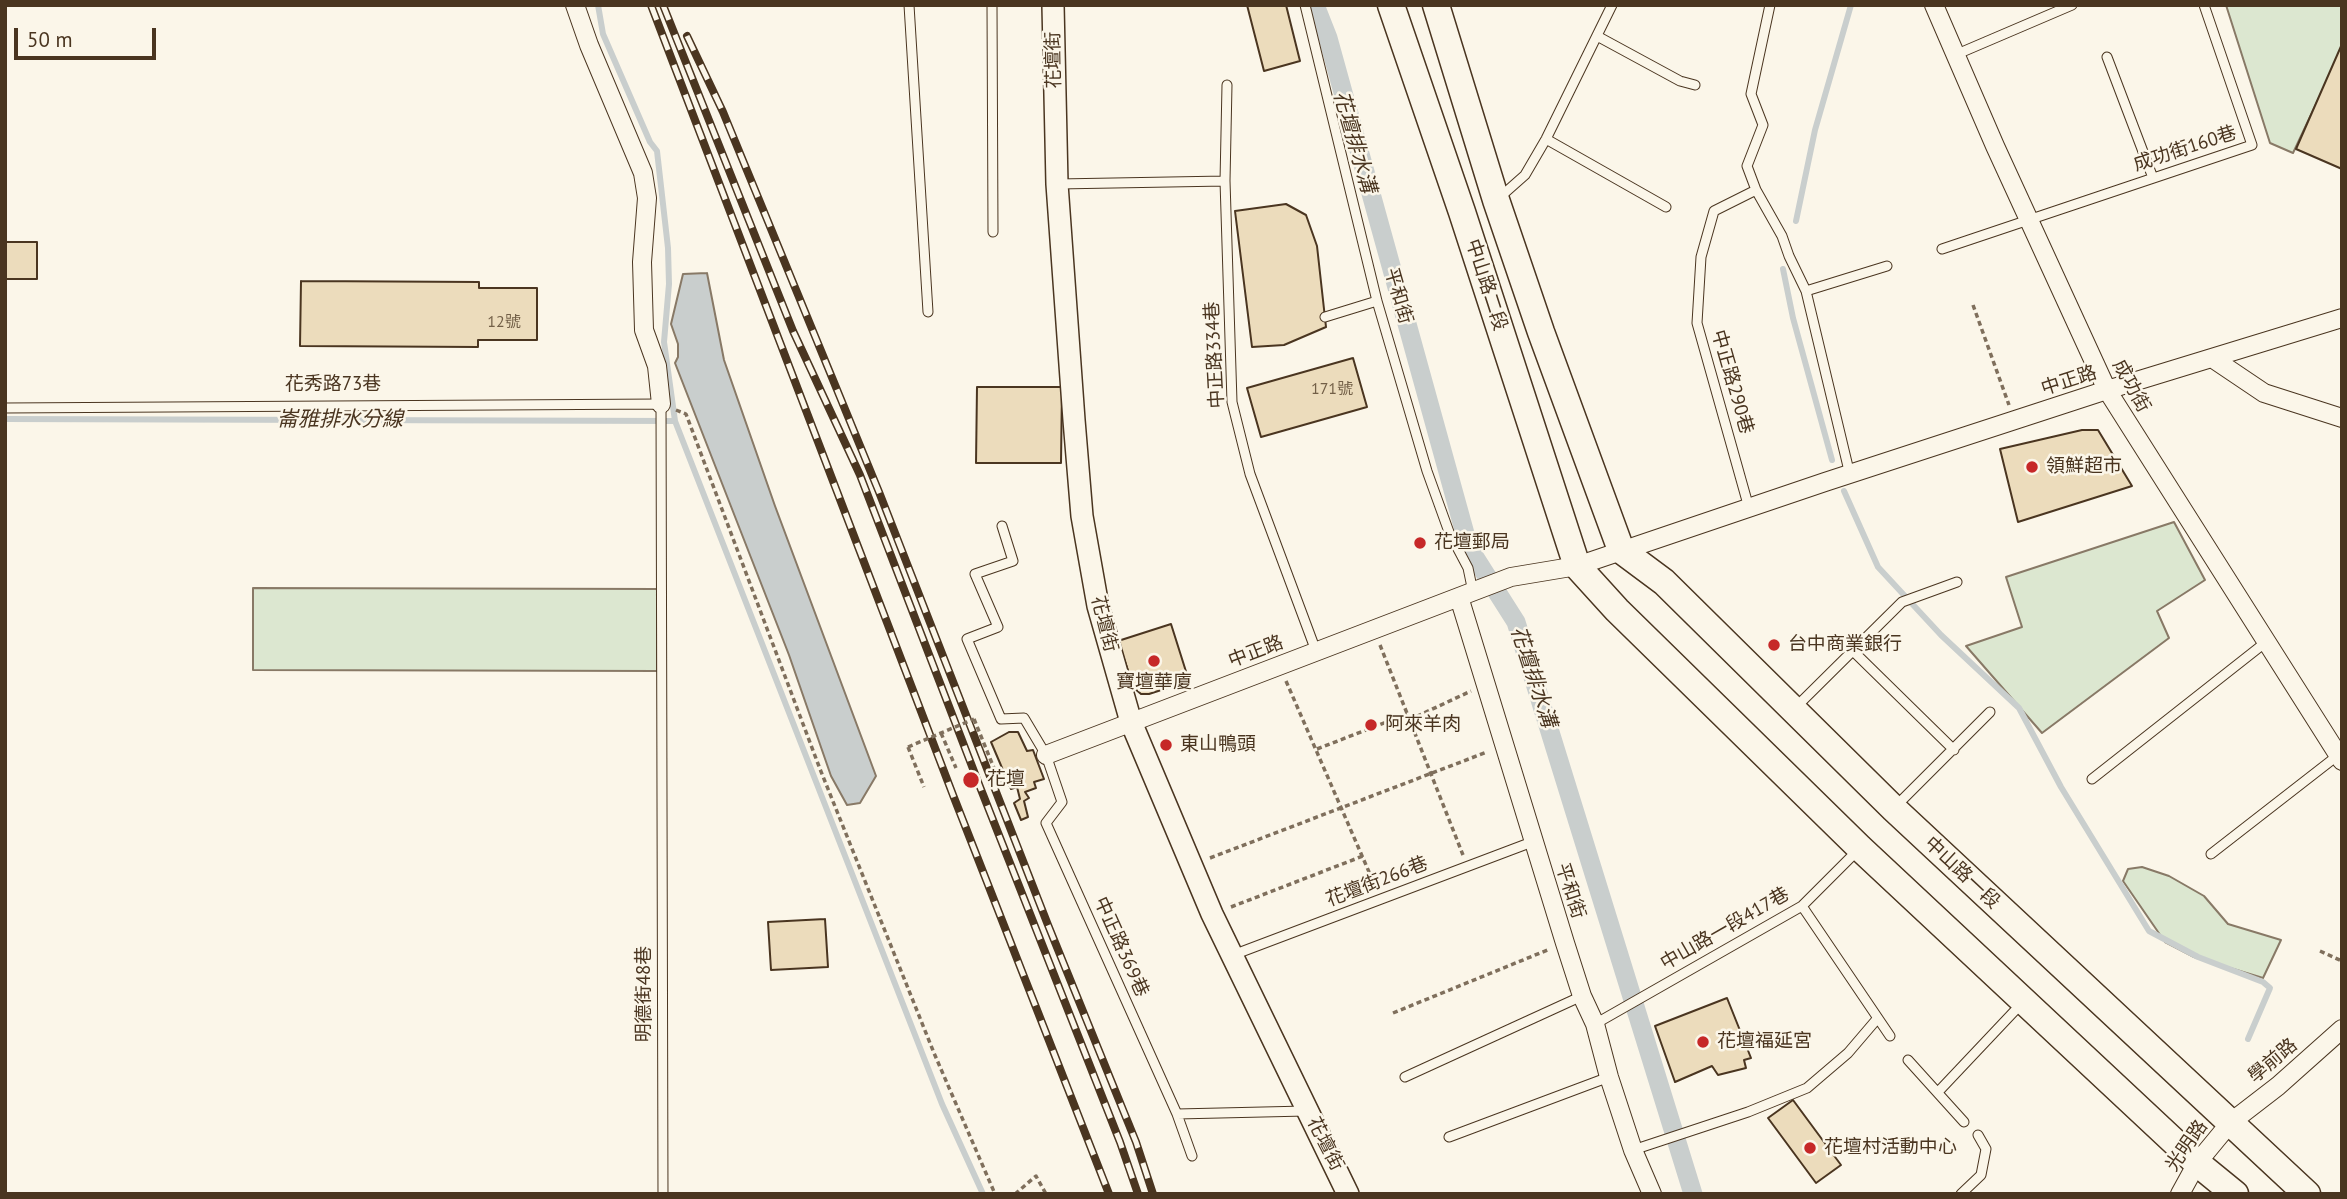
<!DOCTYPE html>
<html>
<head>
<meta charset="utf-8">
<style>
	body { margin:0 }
	#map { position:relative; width:2347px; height:1199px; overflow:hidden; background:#fbf6e9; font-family:"PT Sans",sans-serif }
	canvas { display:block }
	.frame { position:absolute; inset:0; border:7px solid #4a3520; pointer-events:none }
	.scale { position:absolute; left:14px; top:28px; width:142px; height:32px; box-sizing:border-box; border:4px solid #4a3520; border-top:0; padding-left:9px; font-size:21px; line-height:24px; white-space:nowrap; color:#4a3520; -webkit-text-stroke:5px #fbf6e9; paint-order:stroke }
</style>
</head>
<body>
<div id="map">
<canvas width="2347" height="1199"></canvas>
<div class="frame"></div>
<div class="scale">50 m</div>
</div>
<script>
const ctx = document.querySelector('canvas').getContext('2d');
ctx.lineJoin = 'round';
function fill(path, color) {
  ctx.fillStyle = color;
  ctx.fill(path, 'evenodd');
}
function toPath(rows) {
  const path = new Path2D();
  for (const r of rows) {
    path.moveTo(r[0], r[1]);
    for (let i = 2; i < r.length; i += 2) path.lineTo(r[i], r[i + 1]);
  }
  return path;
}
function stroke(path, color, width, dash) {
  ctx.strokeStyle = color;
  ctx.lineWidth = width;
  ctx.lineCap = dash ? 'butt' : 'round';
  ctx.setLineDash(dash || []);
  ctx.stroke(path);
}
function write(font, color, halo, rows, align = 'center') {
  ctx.font = font + ' "PT Sans","Noto Sans TC",sans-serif';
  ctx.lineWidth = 5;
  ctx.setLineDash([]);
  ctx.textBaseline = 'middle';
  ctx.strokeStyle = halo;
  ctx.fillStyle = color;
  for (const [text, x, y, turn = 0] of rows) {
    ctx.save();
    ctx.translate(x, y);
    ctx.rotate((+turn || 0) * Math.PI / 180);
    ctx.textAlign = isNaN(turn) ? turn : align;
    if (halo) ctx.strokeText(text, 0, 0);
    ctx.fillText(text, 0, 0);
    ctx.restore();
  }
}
const green = toPath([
	[2226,5,2342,5,2342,49,2293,153,2270,143,2226,5],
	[2174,522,2205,580,2157,611,2169,638,2042,733,1966,646,2022,627,2006,577,2174,522],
	[253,588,657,589,657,671,253,670,253,588],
	[2142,867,2169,876,2204,896,2228,924,2281,940,2263,978,2194,957,2165,942,2123,881,2128,869,2142,867]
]);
fill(green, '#dce7d0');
stroke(green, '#887966', 2);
const water = toPath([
	[707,273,724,360,775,506,876,776,860,803,847,805,831,776,789,655,675,363,678,357,678,344,671,324,683,274,707,273]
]);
fill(water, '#c9cecd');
stroke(water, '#887966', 2);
stroke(toPath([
	[598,5,603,34,650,142,657,151,668,248,669,284,664,342,675,421,942,1104,983,1194],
	[1796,221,1815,130,1851,5],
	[1783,269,1793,318,1832,460],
	[5,419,675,421],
	[1844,491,1878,567,1941,635,2019,708,2061,787,2149,931,2198,957,2263,982,2270,988,2248,1039]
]), '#c9cecd', 6);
stroke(toPath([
	[1315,5,1328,38,1469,548,1516,622,1693,1194]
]), '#c9cecd', 19);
const building = toPath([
	[1247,5,1286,5,1300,61,1264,71,1247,5],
	[2342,44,2342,169,2296,149,2342,44],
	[1286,204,1306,215,1317,246,1326,327,1284,345,1252,347,1235,211,1286,204],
	[5,242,37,242,37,279,5,279,5,242],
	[301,281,479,282,479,288,537,288,537,340,478,340,478,347,300,346,301,281],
	[1353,358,1367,407,1261,437,1247,388,1353,358],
	[977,387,1062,387,1061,463,976,463,977,387],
	[2082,430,2098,430,2132,486,2018,522,2000,449,2082,430],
	[1171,624,1189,681,1149,694,1141,694,1134,688,1118,641,1171,624],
	[1009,732,1018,732,1027,751,1033,750,1044,779,1034,782,1036,788,1025,792,1029,798,1024,801,1028,817,1021,820,1014,803,1020,799,1017,787,1011,789,991,742,1009,732],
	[825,919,828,967,771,970,768,922,825,919],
	[1727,998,1751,1058,1744,1060,1746,1068,1718,1075,1712,1066,1675,1082,1655,1026,1727,998],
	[1793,1100,1841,1165,1816,1183,1768,1118,1793,1100]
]);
fill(building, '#ecdcbc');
stroke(building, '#4a3520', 2);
const service = toPath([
	[909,5,928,312],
	[992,5,993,232],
	[1305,5,1377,301,1427,471,1449,532,1468,568,1473,592],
	[1770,5,1751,94,1763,125,1747,166,1756,190,1782,236,1789,256,1806,291,1850,475],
	[1597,36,1680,81,1695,85],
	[1955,55,2072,5],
	[2107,57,2153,178],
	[1227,85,1225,181,1232,402,1250,474,1316,651],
	[1546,139,1666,207],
	[1058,184,1225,181],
	[1499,198,1525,175,1546,139,1612,5],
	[1942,249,2252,145,2204,5],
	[1806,291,1887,266],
	[1325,317,1377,301],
	[5,408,661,404,663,1194],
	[1749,508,1697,323,1701,257,1714,211,1756,190],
	[1002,526,1013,561,975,574,998,627,967,639,1001,719,1024,718,1046,755,1062,802,1046,823,1177,1114,1192,1156],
	[1853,651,1954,750],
	[1794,709,1902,602,1957,582],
	[2092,779,2266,642],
	[1895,807,1990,712],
	[2211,854,2337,756],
	[1802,906,1890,1036],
	[1233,955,1532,842],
	[1595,1024,1802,906,1859,849],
	[1908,1060,1964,1122],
	[1405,1077,1582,996],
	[1938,1092,2023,1002],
	[1177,1114,1306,1111],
	[1449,1137,1609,1077],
	[1633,1150,1748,1112,1807,1088,1848,1053,1877,1019],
	[1961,1194,1981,1175,1986,1149,1978,1135]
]);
const minor = toPath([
	[575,5,589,45,643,173,647,198,642,262,644,330,657,366,661,404],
	[1934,5,1995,146,2107,390,2342,761],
	[2212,358,2264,393,2342,418],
	[1459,597,1565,943,1582,996,1595,1024,1609,1077,1633,1150,1652,1194],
	[1046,755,1511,577,1577,566,1825,482,2107,390,2342,318],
	[2180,1194,2197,1163,2230,1123,2278,1086,2342,1029]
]);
const tertiary = toPath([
	[1053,5,1057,184,1074,420,1082,516,1098,606,1131,722,1212,914,1348,1194]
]);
const primary = toPath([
	[1391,5,1462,212,1577,566,1617,610,1860,848,2197,1163,2235,1194],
	[1436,5,1496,200,1541,332,1621,550,1664,582,1894,809,2307,1194]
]);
stroke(service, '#4a3520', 11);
stroke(minor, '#4a3520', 20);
stroke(tertiary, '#4a3520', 24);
stroke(primary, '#4a3520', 29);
stroke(toPath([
	[1973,305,2009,405],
	[676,410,686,414,820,769,934,1053,995,1194],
	[1380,645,1463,855],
	[1286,681,1376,888],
	[974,719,1000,783,1007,780],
	[1409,720,1471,691],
	[941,733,956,768],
	[908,747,924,787],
	[1317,749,1407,714],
	[1210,858,1487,752],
	[1231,907,1363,856],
	[2320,951,2342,961],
	[1393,1013,1550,949],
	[1015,1194,1036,1176,1046,1194]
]), '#7f6f5c', 3.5, [5, 3.5]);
stroke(service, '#fbf6e9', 9);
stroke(minor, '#fbf6e9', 18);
stroke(tertiary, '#fbf6e9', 21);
stroke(primary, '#fbf6e9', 26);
const rail = toPath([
	[651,5,953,795,1109,1194],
	[663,5,793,331,860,475,980,787,1120,1142,1138,1194],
	[687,36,723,112,879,492,1048,925,1136,1142,1153,1194]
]);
stroke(rail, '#4a3520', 8);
stroke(rail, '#fbf6e9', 5, [16]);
stroke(toPath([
	[908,747,974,719]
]), '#7f6f5c', 3.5, [5, 3.5]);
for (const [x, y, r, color] of [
	[2032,467,7,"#c62828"],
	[1420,543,7,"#c62828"],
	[1774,645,7,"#c62828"],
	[1154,661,7,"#c62828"],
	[1371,725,7,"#c62828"],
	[1166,745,7,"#c62828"],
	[971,780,9,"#c62828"],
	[1703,1042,7,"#c62828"],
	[1810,1148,7,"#c62828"]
]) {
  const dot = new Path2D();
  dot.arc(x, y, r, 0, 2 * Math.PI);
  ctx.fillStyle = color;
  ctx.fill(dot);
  stroke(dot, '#fbf6e9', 2.5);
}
write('16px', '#725f47', null, [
	["12號",504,322],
	["171號",1332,389]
]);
write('19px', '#4a3520', '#fbf6e9', [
	["花壇街",1054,60,-91],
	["成功街160巷",2185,149,-18],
	["中山路二段",1486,285,72],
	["平和街",1398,296,74],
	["中正路334巷",1215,355,-93],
	["中正路",2069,381,-18],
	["中正路290巷",1732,382,74],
	["花秀路73巷",333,385],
	["成功街",2131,386,61],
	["花壇街",1104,624,76],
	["中正路",1256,652,-21],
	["中山路一段",1962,873,43],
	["花壇街266巷",1377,882,-21],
	["平和街",1570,891,72],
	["中山路一段417巷",1725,929,-30],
	["中正路369巷",1121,947,66],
	["明德街48巷",645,994,-90],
	["學前路",2273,1061,-40],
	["花壇街",1325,1144,63],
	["光明路",2187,1146,-55]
]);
write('19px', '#4a3520', '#fbf6e9', [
	["領鮮超市",2046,467],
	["花壇郵局",1434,543],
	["台中商業銀行",1788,645],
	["寶壇華廈",1154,683,"center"],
	["阿來羊肉",1385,725],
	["東山鴨頭",1180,745],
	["花壇",987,780],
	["花壇福延宮",1717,1042],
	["花壇村活動中心",1824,1148]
], 'left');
write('italic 21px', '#4a3520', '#fbf6e9', [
	["花壇排水溝",1354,142,74],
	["崙雅排水分線",340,420],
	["花壇排水溝",1533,677,72]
]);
</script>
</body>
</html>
